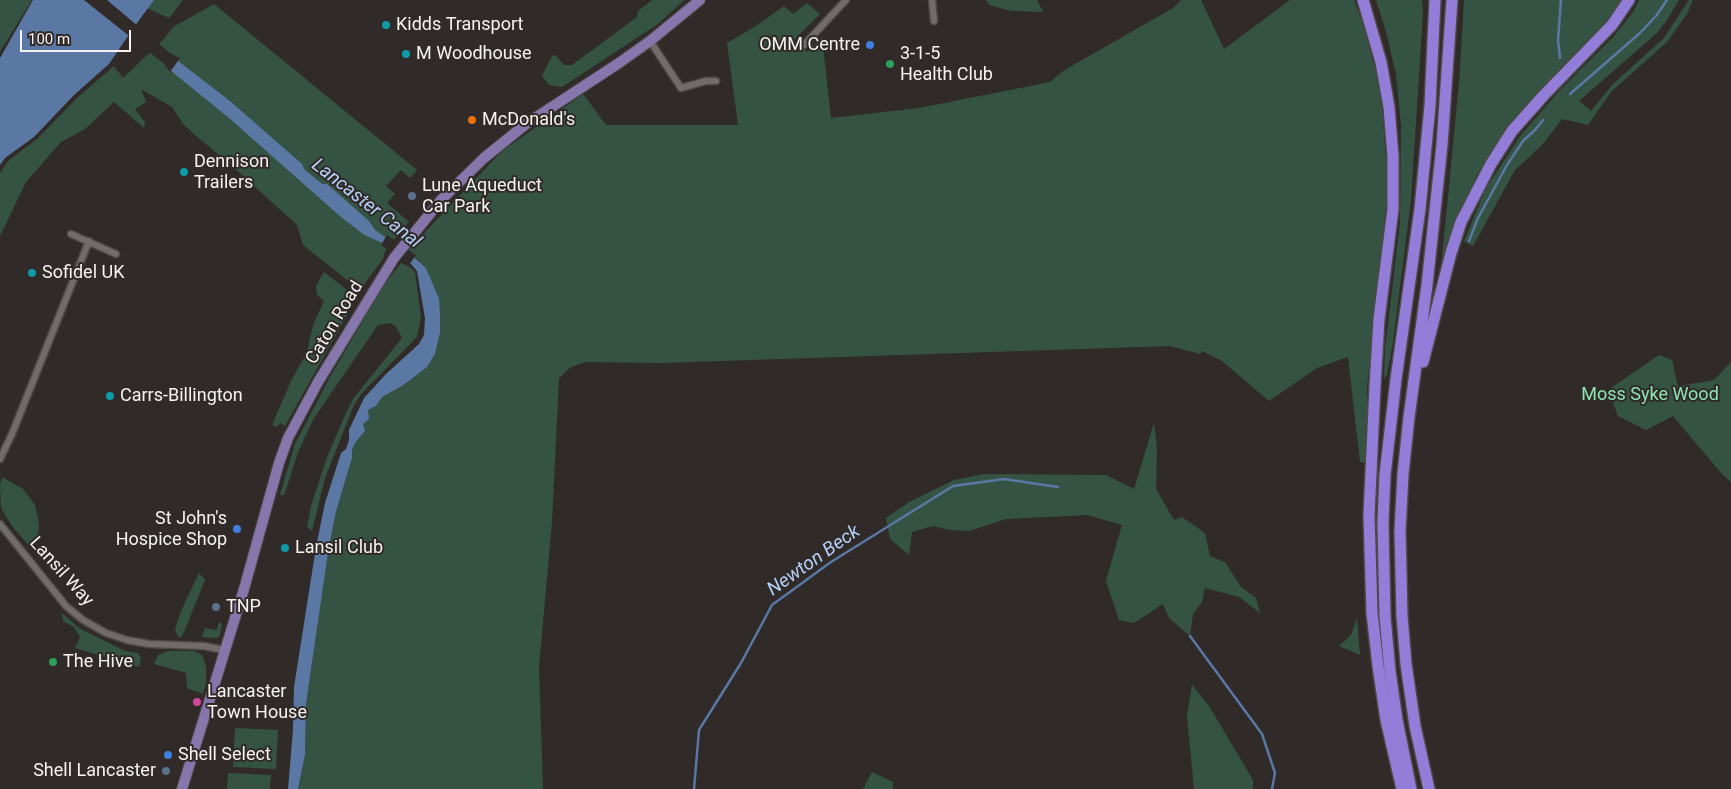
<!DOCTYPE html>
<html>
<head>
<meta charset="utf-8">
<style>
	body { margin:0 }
	#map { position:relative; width:1731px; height:789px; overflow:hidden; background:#302b29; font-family:Roboto,sans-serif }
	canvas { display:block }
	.scale { position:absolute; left:20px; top:30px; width:111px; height:22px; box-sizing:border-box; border:2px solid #f5f2f0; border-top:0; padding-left:6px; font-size:15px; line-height:18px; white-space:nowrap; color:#f5f2f0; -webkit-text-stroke:4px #302b29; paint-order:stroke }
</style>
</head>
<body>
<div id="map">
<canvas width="1731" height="789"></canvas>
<div class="scale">100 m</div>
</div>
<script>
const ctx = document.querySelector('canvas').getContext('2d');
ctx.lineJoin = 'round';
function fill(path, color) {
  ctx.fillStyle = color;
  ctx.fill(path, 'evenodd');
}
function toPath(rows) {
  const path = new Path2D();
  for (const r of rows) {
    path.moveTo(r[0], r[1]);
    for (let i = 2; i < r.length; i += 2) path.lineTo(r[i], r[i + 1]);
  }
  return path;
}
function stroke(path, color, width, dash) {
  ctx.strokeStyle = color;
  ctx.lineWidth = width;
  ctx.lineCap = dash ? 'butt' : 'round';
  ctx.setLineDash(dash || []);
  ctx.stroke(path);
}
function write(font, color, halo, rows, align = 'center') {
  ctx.font = font + ' Roboto,sans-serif';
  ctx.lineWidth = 4;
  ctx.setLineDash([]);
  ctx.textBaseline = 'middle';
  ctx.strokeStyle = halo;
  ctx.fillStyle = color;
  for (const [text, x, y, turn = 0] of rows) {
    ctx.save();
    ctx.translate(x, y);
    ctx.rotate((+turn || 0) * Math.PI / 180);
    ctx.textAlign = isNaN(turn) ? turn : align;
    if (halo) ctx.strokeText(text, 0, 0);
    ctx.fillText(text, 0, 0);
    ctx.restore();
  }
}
fill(toPath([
	[0,0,32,0,0,52],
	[154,0,183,0,169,18,146,8],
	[652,0,684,0,658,24,562,87,549,85,542,76,552,56,555,55,564,65,572,65,637,17,638,11],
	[986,0,1037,0,1043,12,1011,11,989,5],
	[1181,0,1201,0,1224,49,1290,0,1354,0,1363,24,1376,72,1382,106,1386,160,1386,205,1367,388,1367,463,1360,462,1348,357,1317,368,1269,401,1222,361,1202,351,1200,354,1170,346,661,363,585,362,571,367,559,378,552,522,539,667,543,789,298,789,305,755,306,704,329,545,336,512,352,458,352,450,355,443,365,431,363,424,368,410,376,406,382,397,402,386,435,354,440,333,440,314,426,268,408,250,502,151,583,94,606,125,738,125,727,43,756,26,784,6,793,14,807,3,820,14,794,40,807,52,822,37,831,118,919,108,1050,82,1063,71,1173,8],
	[1376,0,1422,0,1423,12,1411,200,1393,342,1387,375,1384,379,1385,349,1400,223,1401,125,1396,74,1386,32],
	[1464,0,1623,0,1590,41,1525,107,1493,150,1476,177,1446,248,1441,268,1459,83],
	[1639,0,1679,0,1667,20,1657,33,1579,101,1591,111,1613,84,1664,38,1689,0,1693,0,1687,14,1667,42,1611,92,1588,125,1562,119,1543,144,1515,170,1473,246,1464,241,1486,188,1520,136,1560,90,1614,36,1633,12],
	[214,4,417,170,410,178,401,170,386,186,395,194,387,203,409,222,385,251,383,259,362,287,356,287,303,245,297,225,231,165,195,135,184,125,172,107,141,89,146,102,135,109,145,122,144,128,114,102,85,129,61,142,26,182,0,236,0,173,8,161,38,138,77,98,114,66,123,78,164,39,173,27],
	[401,263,410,267,415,272,421,318,417,337,362,393,354,405,325,478,312,531,307,527,311,506,327,457,346,413,353,399,402,338,396,327,391,323,378,325,314,418,298,452,285,493,282,496,280,494,295,444,331,375,383,286],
	[324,272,351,293,351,308,285,426,280,423,277,427,272,425,291,381,307,352,313,325,324,301,317,295,316,286],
	[1659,355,1672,360,1678,386,1714,380,1731,362,1731,482,1722,474,1673,416,1646,430,1618,416,1608,390],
	[1154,423,1157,448,1156,489,1174,520,1182,517,1205,533,1210,556,1225,562,1241,587,1256,598,1260,613,1239,597,1205,588,1202,602,1193,614,1190,636,1169,618,1163,604,1134,623,1119,620,1106,581,1122,525,1087,515,1006,519,969,531,949,530,933,526,912,532,909,555,890,539,886,518,909,502,954,480,984,474,1106,475,1134,489],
	[2,477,23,489,35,505,39,524,38,539,30,547,12,526,1,508,0,485],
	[199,573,205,580,184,632,181,637,178,637,175,629,181,611],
	[62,613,79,628,125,651,138,653,141,658,139,667,75,648,80,637,74,627,63,621],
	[1357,618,1360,655,1339,646,1351,635],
	[219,622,222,624,220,635,217,638,202,637,205,628,217,630],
	[168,651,194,651,202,655,206,666,206,683,203,694,187,688,186,673,154,664,158,655],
	[1192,685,1209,706,1253,780,1253,789,1194,789,1187,716],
	[235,728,278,730,276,769,233,767],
	[872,772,893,782,893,789,863,789],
	[228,773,271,775,270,789,227,789]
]), '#355343');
fill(toPath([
	[33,0,154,0,134,27,230,101,302,164,304,169,322,184,327,184,369,221,375,230,414,257,426,268,439,299,440,314,440,333,435,354,427,367,402,386,382,397,376,406,368,410,369,419,363,424,365,431,355,443,352,450,352,458,336,512,329,546,306,704,305,755,298,789,288,789,293,730,294,687,316,547,325,503,341,453,346,449,349,440,349,430,364,398,386,374,419,344,424,335,425,318,417,271,410,263,382,243,363,234,341,217,229,118,176,75,130,33,109,64,74,95,34,137,5,158,0,165,0,58]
]), '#5a78a3');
fill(toPath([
	[84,0,107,0,170,53,180,58,170,72,163,63],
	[387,235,416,255,409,265,381,245]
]), '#302b29');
stroke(toPath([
	[1560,58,1558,40,1561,0],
	[1570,94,1640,33,1656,16,1667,0],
	[1469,241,1478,218,1507,165,1523,141,1535,130,1543,120],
	[1190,636,1262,734,1275,773,1272,789],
	[694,789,699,730,741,663,772,605,831,562,953,486,1004,479,1058,487]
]), '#5a78a3', 2.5);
const street = toPath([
	[932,0,934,21],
	[650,41,681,88,706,81,716,81],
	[804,45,846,0],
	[71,234,116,254],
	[0,459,12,434,89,241],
	[0,524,66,606,83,620,106,633,127,640,149,644,204,646,224,650]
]);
const primary = toPath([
	[182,789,244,589,279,463,288,438,318,382,394,258,441,200,484,158,526,124,619,63,650,41,700,0]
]);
const highway = toPath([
	[1363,0,1381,62,1389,107,1393,156,1393,209,1379,319,1375,386,1369,516,1372,613,1378,666,1386,720,1402,789],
	[1423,362,1451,253,1461,222,1491,164,1512,131,1544,95,1612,25,1629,0],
	[1411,789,1397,720,1390,671,1385,617,1383,522,1385,475,1396,379,1420,209,1430,106,1435,0],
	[1429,789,1415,726,1406,664,1402,616,1400,531,1403,474,1409,417,1427,285,1442,145,1452,0]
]);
stroke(street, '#4d4947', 9);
stroke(primary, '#4d4947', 12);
stroke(highway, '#4d4947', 14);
stroke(street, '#716b69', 6);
stroke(primary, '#8576ac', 10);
stroke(highway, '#927ed9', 11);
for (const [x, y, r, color] of [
	[386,25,5,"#0f9aa8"],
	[870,45,5,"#3f7fe0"],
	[406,54,5,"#0f9aa8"],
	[890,64,5,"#2e9e5b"],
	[472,120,5,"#e8710a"],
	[184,172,5,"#0f9aa8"],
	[412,196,5,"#5c6f8a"],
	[32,273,5,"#0f9aa8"],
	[110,396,5,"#0f9aa8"],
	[237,529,5,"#3f7fe0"],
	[285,548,5,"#0f9aa8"],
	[216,607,5,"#5c6f8a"],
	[53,662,5,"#2e9e5b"],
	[197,702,5,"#d1479c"],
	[168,755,5,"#3f7fe0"],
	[166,771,5,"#5c6f8a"]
]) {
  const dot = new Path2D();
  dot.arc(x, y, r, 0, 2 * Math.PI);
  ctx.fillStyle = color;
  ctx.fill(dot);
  stroke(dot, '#302b29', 2);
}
write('18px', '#f5f2f0', '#302b29', [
	["Kidds Transport",396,25],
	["OMM Centre",860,45,"right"],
	["M Woodhouse",416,54],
	["3-1-5",900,54],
	["Health Club",900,75],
	["McDonald's",482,120],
	["Dennison",194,162],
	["Trailers",194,183],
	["Lune Aqueduct",422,186],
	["Car Park",422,207],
	["Sofidel UK",42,273],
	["Carrs-Billington",120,396],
	["St John's",227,519,"right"],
	["Hospice Shop",227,540,"right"],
	["Lansil Club",295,548],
	["TNP",226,607],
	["The Hive",63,662],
	["Lancaster",207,692],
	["Town House",207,713],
	["Shell Select",178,755],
	["Shell Lancaster",156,771,"right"]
], 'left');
write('18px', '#f5f2f0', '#302b29', [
	["Caton Road",335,323,-59],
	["Lansil Way",61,572,48]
]);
write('18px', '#8de3b5', '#302b29', [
	["Moss Syke Wood",1650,395]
]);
write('italic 19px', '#b5d0f8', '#302b29', [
	["Lancaster Canal",366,204,38],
	["Newton Beck",814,561,-35]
]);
</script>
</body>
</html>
